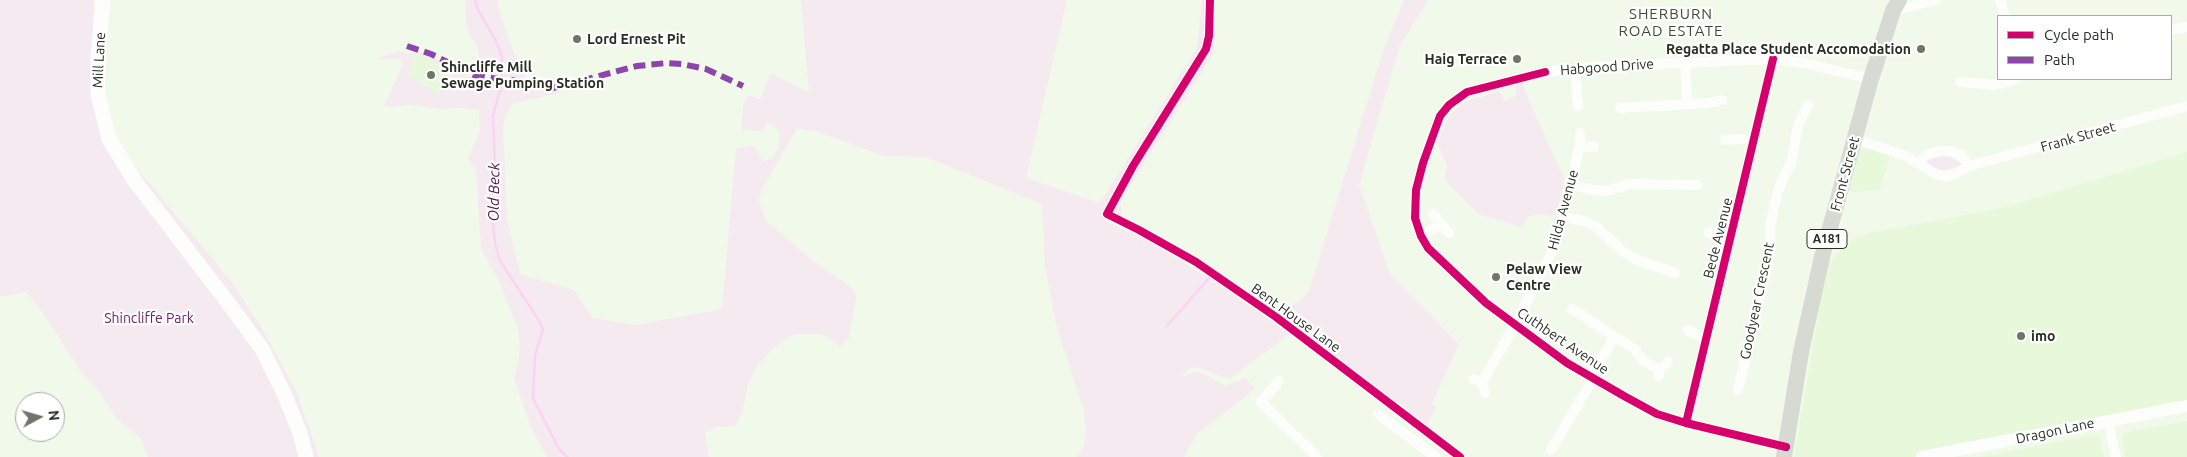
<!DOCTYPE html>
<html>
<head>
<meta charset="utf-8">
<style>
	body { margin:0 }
	#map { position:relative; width:2187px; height:457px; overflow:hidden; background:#f1f9ea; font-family:Ubuntu,sans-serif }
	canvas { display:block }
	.legend { position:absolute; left:1997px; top:15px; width:175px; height:65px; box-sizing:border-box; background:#fff; border:1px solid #a9aca7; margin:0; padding:6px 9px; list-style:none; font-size:15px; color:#282f22 }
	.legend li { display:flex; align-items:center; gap:10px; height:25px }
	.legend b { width:25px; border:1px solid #a9aca7 }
	.north { position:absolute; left:15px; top:392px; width:50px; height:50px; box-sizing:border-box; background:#fff; border:1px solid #a9aca7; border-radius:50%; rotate:84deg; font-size:14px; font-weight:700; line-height:20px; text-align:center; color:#282f22 }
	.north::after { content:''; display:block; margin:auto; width:18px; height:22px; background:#6e7668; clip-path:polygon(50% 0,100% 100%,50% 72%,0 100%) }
</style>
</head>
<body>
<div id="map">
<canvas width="2187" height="457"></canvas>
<ul class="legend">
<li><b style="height:6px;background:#d6006c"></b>Cycle path</li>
<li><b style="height:6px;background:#8e44ad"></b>Path</li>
</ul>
<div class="north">N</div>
</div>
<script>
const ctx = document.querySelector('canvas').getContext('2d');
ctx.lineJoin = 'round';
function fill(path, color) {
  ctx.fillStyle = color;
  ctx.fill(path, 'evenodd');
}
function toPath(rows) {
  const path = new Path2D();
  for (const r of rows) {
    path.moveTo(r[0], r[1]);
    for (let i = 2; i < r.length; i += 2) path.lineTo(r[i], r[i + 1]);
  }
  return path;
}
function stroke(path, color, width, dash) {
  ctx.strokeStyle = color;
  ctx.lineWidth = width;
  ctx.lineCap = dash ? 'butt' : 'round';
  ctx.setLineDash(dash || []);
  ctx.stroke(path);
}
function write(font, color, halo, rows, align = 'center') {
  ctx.font = font + ' Ubuntu,sans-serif';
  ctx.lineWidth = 4.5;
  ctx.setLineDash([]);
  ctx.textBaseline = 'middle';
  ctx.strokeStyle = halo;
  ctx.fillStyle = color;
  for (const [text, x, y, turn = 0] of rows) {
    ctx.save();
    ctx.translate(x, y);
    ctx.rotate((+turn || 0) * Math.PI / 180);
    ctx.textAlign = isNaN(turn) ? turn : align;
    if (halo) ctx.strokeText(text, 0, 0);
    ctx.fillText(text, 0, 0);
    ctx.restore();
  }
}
fill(toPath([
	[418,52,451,73,439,95,410,77,412,57],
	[1860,146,1890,155,1880,190,1849,192],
	[2187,152,2187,406,1922,457,1794,457,1827,263,1853,238,1875,232,2002,208],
	[2187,421,2187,457,2125,457,2122,439,2124,433],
	[2092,435,2098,437,2101,441,2104,457,1981,457]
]), '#e8f8db');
fill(toPath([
	[0,0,94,0,91,82,134,179,140,172,231,281,261,327,296,390,319,457,148,457,141,438,117,419,101,394,81,372,38,305,26,292,0,297],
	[465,0,497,0,508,38,526,80,482,74,478,49,469,33,466,23],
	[801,0,1067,0,1026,178,1100,203,1197,48,1202,0,1216,0,1214,53,1120,202,1122,215,1106,221,1143,238,1209,278,1290,334,1229,379,1197,367,1190,368,1181,377,1198,371,1225,386,1245,378,1255,389,1196,435,1184,457,1077,457,1084,447,1086,430,1084,411,1057,328,1045,267,1042,204,926,157,884,156,816,131,797,129,762,189,759,200,765,220,812,260,852,288,856,296,849,338,840,346,822,334,794,334,772,349,757,366,748,384,743,408,736,426,715,427,705,433,709,457,547,457,533,432,514,380,520,351,518,329,499,281,481,249,476,171,469,160,469,156,480,130,479,110,461,108,441,109,410,105,386,107,385,105,403,64,400,59,378,59,398,51,408,54,419,50,466,76,562,92,512,104,506,114,503,125,507,219,520,274,574,290,593,318,636,325,722,309,736,148,755,146,762,161,772,159,779,146,779,130,767,122,762,131,741,130,743,107,747,97,752,96,760,100,771,73,809,93],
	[418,52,451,73,439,94,410,77,412,57],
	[1404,0,1428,0,1400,45,1359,185,1390,274,1459,344,1432,404,1436,407,1427,425,1280,314,1303,298,1310,288,1384,48],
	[1522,84,1564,179,1557,213,1553,216,1540,214,1528,216,1521,227,1478,214,1444,179,1447,165,1437,143,1450,114,1465,102,1499,91,1504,101,1516,96,1516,85],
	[1942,156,1951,158,1961,163,1961,166,1941,171,1925,163,1927,160]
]), '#f5eaf0');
stroke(toPath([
	[475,0,478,10,496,41,502,57,501,86,493,116,495,163,491,205,495,244,500,261,540,322,543,330,535,355,533,398,559,449,567,457],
	[1167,326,1209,278]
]), '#fbd4f4', 2.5);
stroke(toPath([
	[1210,0,1209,36,1206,49,1133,166,1107,214,1139,230,1196,262,1276,317,1460,457],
	[2000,0,2005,16],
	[1893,11,1936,0],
	[2171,30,2187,27],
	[1685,63,1687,102],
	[1575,69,1578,106],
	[1551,71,1607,66,1773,59,1804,63,1871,79],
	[1545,72,1467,92,1449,105,1440,116,1423,163,1416,190,1415,218,1421,236,1428,248,1486,303,1567,363,1624,396,1657,414,1686,423,1786,447],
	[1960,82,1996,85,2016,79],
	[1620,108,1709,103,1722,100],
	[1855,139,1906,156,1937,175,1948,176,1957,173,1969,166,2187,106],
	[1725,140,1741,139,1754,142],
	[1580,146,1594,147],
	[1917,163,1928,154,1940,151,1951,151,1961,155,1969,166],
	[1571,184,1592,190,1608,191,1629,184,1697,185],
	[1774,206,1782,180,1791,164,1798,126,1808,105],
	[1433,214,1449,233],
	[1563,217,1584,221,1595,226,1624,252,1635,259,1675,273],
	[1709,233,1731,237],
	[1421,236,1441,224],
	[1572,309,1634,349,1644,361,1660,370],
	[1688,330,1706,340],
	[1658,376,1660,370,1668,362],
	[1591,377,1614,337],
	[1473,379,1482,382,1515,325,1556,244,1580,146,1580,133],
	[1279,381,1261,402,1317,457],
	[1482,382,1485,393],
	[1738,390,1771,249,1770,227,1773,213],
	[1378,414,1436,457],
	[2108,421,2116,457],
	[1686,423,1773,59],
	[1551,450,1593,379]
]), '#fdfefc', 10);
stroke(toPath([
	[1922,457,2187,406]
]), '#fdfefc', 12);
stroke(toPath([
	[103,0,98,57,98,95,109,139,134,180,232,308,262,349,285,396,300,433,306,457]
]), '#fdfefc', 15);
stroke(toPath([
	[1784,457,1801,352,1822,257,1871,79,1893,11,1899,0]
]), '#d6dad3', 16);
stroke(toPath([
	[407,46,431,54,474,75,498,79],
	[511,80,553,88,637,66,667,63,682,64,706,69,743,86]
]), '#8e44ad', 6, [12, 6]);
stroke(toPath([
	[1210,0,1209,36,1206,49,1133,166,1107,214,1139,230,1196,262,1276,317,1460,457],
	[1545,72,1467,92,1449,105,1440,116,1423,163,1416,190,1415,218,1421,236,1428,248,1486,303,1567,363,1624,396,1657,414,1686,423,1786,447],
	[1686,423,1773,59]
]), '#d6006c', 8);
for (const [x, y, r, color] of [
	[577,39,5,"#6e7668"],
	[1921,49,5,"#6e7668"],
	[1517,59,5,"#6e7668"],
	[431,75,5,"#6e7668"],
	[1496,277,5,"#6e7668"],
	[2021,336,5,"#6e7668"]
]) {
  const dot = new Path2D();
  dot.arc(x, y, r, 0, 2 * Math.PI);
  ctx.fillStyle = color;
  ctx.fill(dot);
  stroke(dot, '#fff', 2);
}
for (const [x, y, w] of [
	[1827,239,40]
]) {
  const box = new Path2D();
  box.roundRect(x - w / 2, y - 9.5, w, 19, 4);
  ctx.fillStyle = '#fff';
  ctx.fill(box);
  stroke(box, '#282f22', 1);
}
write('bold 12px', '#282f22', null, [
	["A181",1827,239]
]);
write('bold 14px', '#282f22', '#fff', [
	["Lord Ernest Pit",587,39],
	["Regatta Place Student Accomodation",1911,49,"right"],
	["Haig Terrace",1507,59,"right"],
	["Shincliffe Mill",441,67],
	["Sewage Pumping Station",441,83],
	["Pelaw View",1506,269],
	["Centre",1506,285],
	["imo",2031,336]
], 'left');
write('14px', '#282f22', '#fff', [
	["Mill Lane",99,60,-87],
	["Habgood Drive",1607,67,-4],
	["Frank Street",2078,137,-16],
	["Front Street",1845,174,-75],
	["Hilda Avenue",1563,210,-75],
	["Bede Avenue",1718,238,-76],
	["Goodyear Crescent",1757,301,-78],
	["Bent House Lane",1296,318,36],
	["Cuthbert Avenue",1563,341,34],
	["Dragon Lane",2055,431,-12]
]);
write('14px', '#72206e', '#fff', [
	["Shincliffe Park",149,318]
]);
ctx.letterSpacing = '1px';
write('15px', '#3e4d31', '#fff', [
	["SHERBURN",1671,14],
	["ROAD ESTATE",1671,31]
]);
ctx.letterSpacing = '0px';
write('italic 15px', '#4f104c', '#fff', [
	["Old Beck",494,192,-89]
]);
</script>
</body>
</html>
